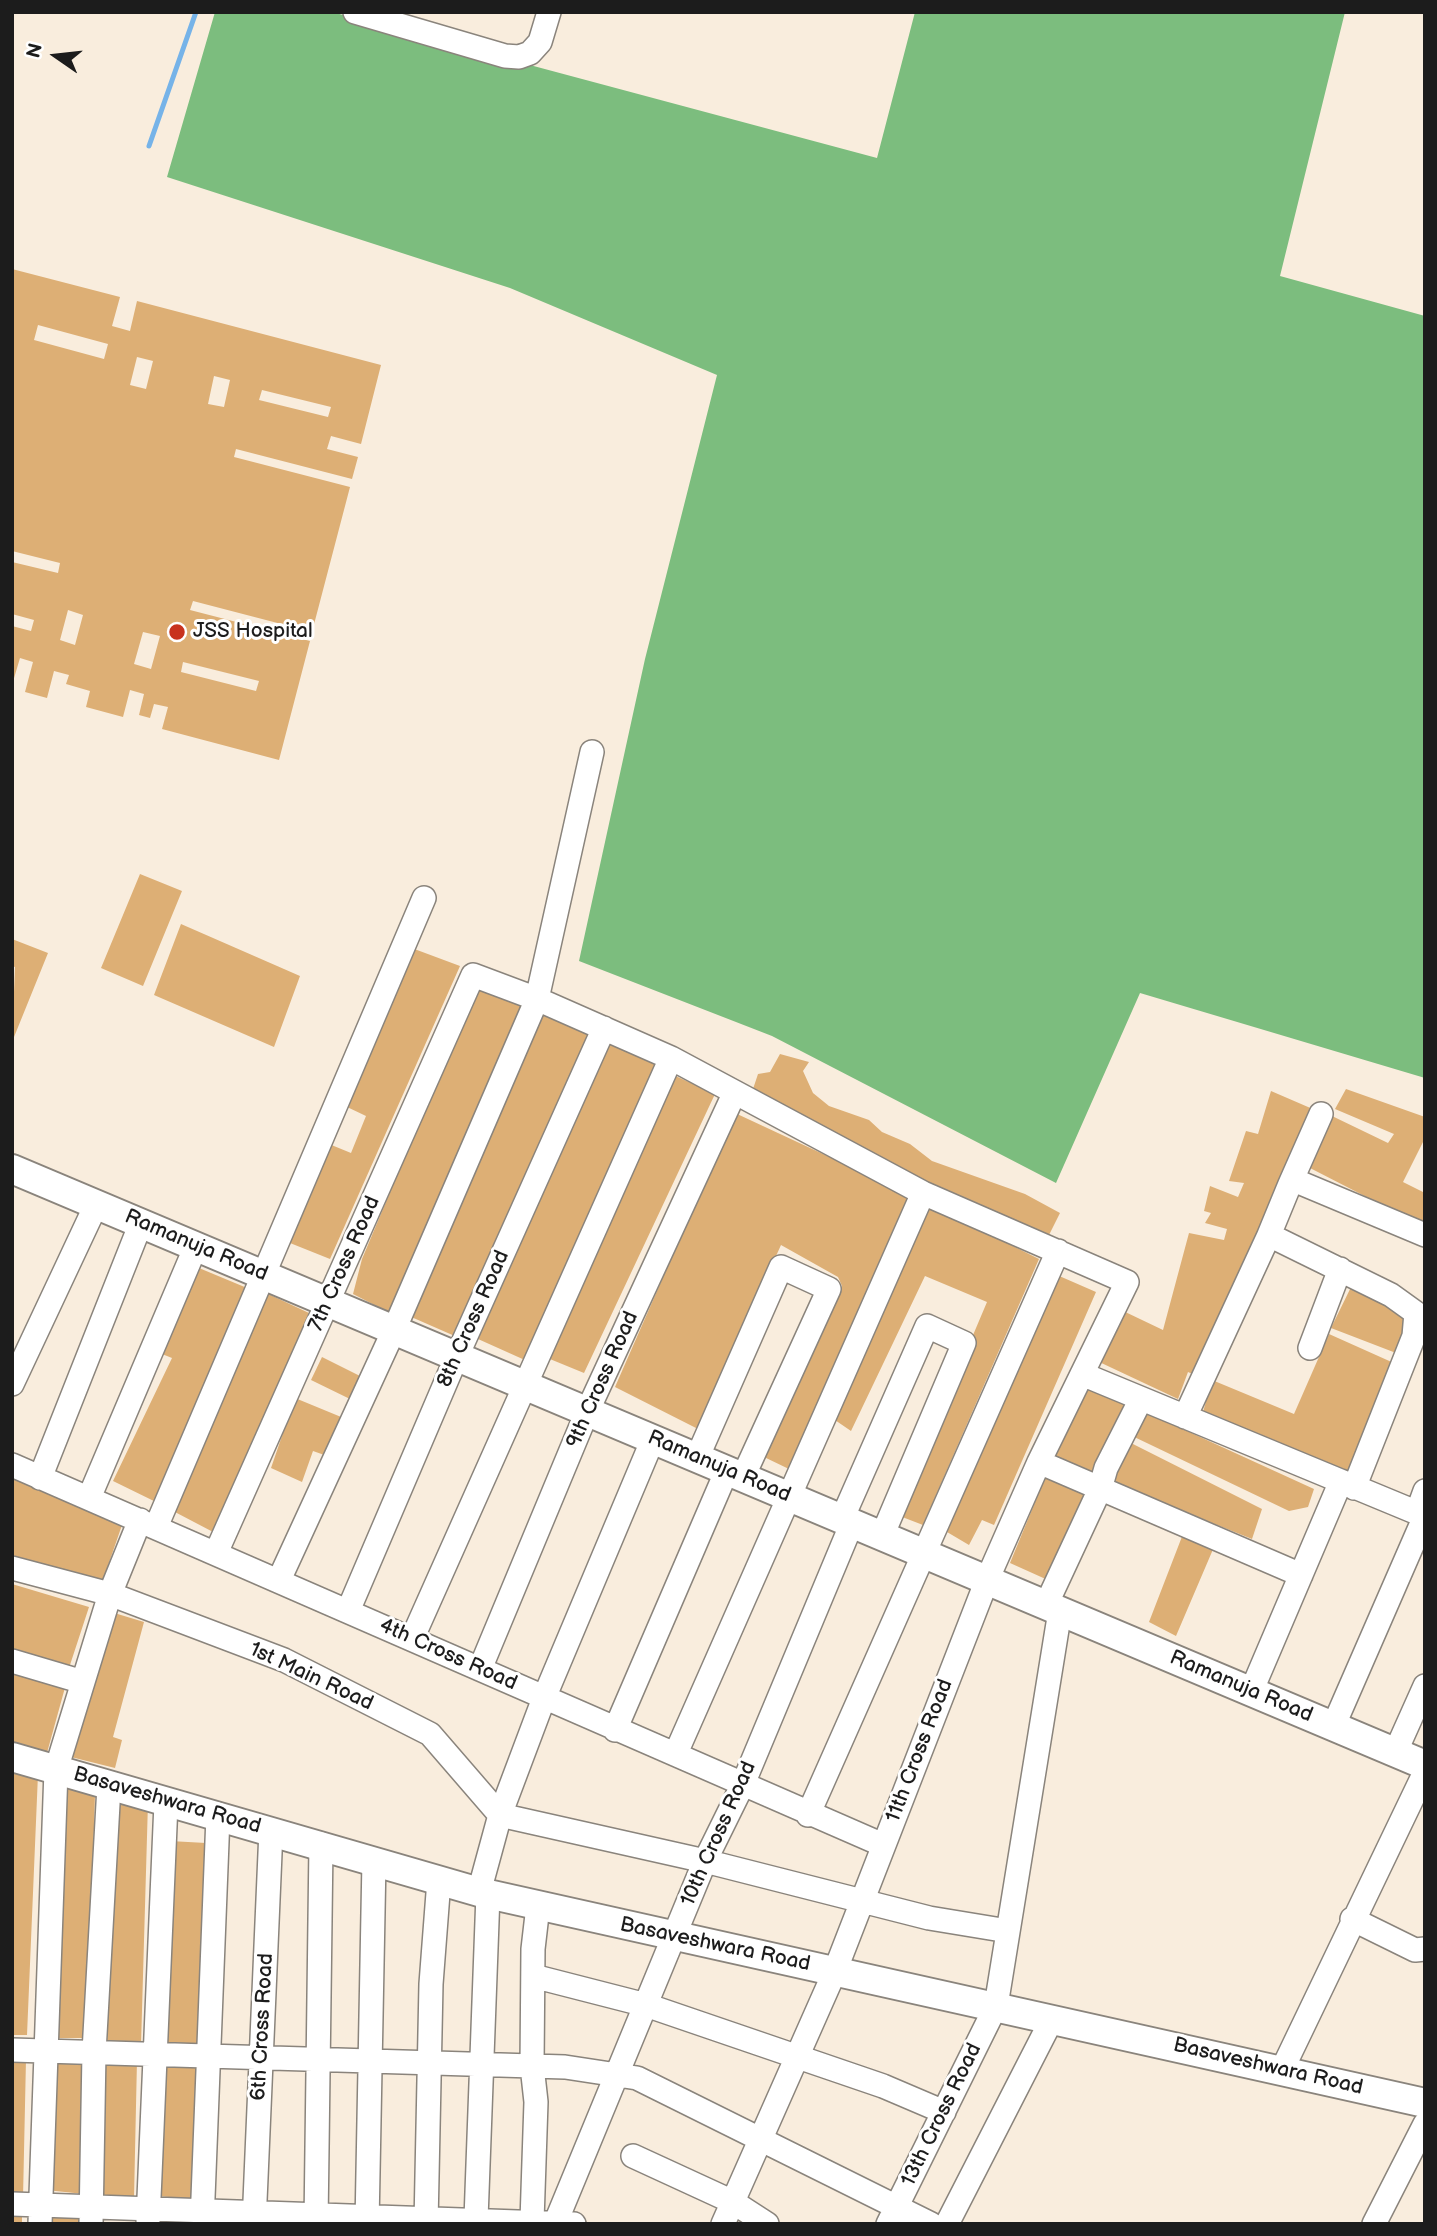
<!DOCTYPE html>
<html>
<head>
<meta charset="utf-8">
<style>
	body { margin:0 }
	#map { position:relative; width:1437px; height:2236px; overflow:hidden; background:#f9eddd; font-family:"Balsamiq Sans",sans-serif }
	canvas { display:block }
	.frame { position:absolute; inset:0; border:14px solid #1c1c1c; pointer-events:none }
	.north { position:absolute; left:21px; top:21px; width:70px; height:70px; -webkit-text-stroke:5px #fff; paint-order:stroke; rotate:284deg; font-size:19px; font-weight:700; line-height:28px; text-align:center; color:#1c1c1c }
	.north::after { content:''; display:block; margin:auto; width:24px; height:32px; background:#1c1c1c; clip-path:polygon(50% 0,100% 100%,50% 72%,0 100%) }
</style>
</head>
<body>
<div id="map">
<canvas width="1437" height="2236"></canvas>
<div class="frame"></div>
<div class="north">N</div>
</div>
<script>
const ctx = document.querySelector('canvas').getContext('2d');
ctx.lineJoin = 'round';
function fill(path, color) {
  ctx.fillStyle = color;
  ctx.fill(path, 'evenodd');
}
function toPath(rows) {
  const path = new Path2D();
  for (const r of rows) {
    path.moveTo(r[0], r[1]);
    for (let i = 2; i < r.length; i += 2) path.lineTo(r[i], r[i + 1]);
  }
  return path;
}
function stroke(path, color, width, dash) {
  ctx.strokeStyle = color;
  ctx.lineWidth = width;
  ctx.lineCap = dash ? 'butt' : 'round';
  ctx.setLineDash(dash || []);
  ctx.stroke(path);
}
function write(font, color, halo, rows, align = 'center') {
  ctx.font = font + ' "Balsamiq Sans",sans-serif';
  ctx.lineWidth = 6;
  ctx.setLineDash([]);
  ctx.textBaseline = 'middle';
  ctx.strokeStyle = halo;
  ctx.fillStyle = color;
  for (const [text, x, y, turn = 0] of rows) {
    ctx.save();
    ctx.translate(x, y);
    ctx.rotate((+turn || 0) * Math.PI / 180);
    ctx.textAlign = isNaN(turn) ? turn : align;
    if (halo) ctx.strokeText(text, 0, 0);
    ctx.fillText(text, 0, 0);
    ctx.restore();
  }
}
fill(toPath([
	[215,12,332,12,877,158,915,12,1345,12,1280,276,1425,316,1425,1078,1140,993,1056,1183,772,1036,579,961,645,659,717,375,510,288,167,177]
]), '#7cbd7e');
stroke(toPath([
	[149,146,196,12]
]), '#76b3e8', 5);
fill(toPath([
	[12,269,120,297,112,326,130,331,137,301,381,365,361,444,331,436,327,449,358,457,352,479,236,449,234,457,350,487,312,632,193,601,190,610,310,641,279,760,162,729,168,707,154,704,150,718,139,715,144,694,130,690,123,717,86,707,90,691,66,684,69,675,54,671,47,698,25,692,33,662,20,658,12,685,12,626,31,631,34,620,12,614,12,562,58,573,60,563,12,551],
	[38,325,108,344,104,359,34,340],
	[137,357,153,361,146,389,130,385],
	[214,376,230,380,224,407,208,404],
	[262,390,331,407,328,417,259,400],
	[68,610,83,615,75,645,60,640],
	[143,632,160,636,151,669,134,664],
	[183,662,259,681,256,691,181,672],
	[140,874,182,891,143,986,101,968],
	[181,924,300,976,274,1047,154,995],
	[12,939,48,953,12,1042,15,967,12,966],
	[409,947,460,966,330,1259,290,1243,329,1144,351,1153,366,1116,345,1106],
	[477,985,528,1008,394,1315,353,1294,362,1259],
	[536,1013,592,1034,457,1337,409,1316],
	[609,1039,658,1064,527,1361,478,1339],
	[780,1054,809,1062,803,1071,813,1093,829,1106,869,1120,882,1132,910,1144,932,1161,1025,1194,1060,1213,1047,1239,930,1184,752,1092,758,1074,770,1072],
	[669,1073,715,1094,584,1373,545,1357],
	[1346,1089,1425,1117,1425,1138,1403,1182,1425,1193,1425,1227,1310,1168,1332,1116,1388,1143,1394,1134,1335,1109],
	[1271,1091,1315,1110,1199,1377,1188,1372,1178,1399,1095,1360,1119,1309,1163,1330,1189,1233,1224,1240,1227,1229,1205,1223,1211,1213,1204,1211,1210,1186,1238,1197,1244,1183,1229,1181,1246,1131,1258,1134],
	[735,1113,911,1195,791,1470,764,1457,842,1286,838,1277,781,1245,698,1429,615,1387],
	[925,1202,1039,1259,923,1525,897,1515,987,1302,925,1276,851,1431,832,1418],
	[199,1268,247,1288,160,1504,113,1481,172,1358,162,1354],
	[1057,1275,1096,1292,994,1525,982,1520,969,1545,947,1532,965,1478],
	[1353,1283,1411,1316,1396,1353,1331,1328],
	[264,1292,309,1313,215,1533,173,1511],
	[1329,1334,1396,1364,1347,1474,1203,1412,1212,1380,1294,1414],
	[322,1357,362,1377,352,1400,311,1380],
	[1088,1386,1129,1404,1095,1478,1051,1457],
	[295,1398,346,1419,330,1457,313,1451,302,1482,271,1468],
	[1141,1410,1314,1489,1308,1507,1289,1511,1128,1434],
	[1127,1441,1262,1509,1252,1539,1108,1481],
	[12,1478,122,1525,102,1583,12,1555],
	[1045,1478,1090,1496,1050,1581,1010,1563],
	[1183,1534,1214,1547,1176,1636,1149,1622],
	[12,1584,89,1607,69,1668,12,1650],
	[111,1612,144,1622,113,1737,122,1740,115,1768,71,1757],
	[12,1667,66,1684,45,1760,12,1749],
	[12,1769,38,1774,27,2035,12,2035],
	[62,1786,95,1794,88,2038,55,2038],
	[115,1793,148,1802,141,2045,107,2045],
	[170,1841,206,1843,198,2044,166,2042],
	[87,2056,84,2194,46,2190,52,2057],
	[26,2059,23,2198,12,2197,12,2060],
	[137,2060,134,2198,96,2194,102,2061],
	[197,2061,194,2199,156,2196,161,2062],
	[22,2211,22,2224,12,2224,12,2212],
	[81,2211,81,2224,45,2224,46,2212]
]), '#ddaf75');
const minor = toPath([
	[355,12,505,56,519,57,530,53,540,42,549,12],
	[1290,1184,1321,1114],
	[1310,1348,1340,1269],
	[1082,1374,1425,1516],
	[12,1384,96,1205],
	[1185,1417,1269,1235],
	[653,1439,544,1698,500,1815,705,1861,929,1918,1008,1931],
	[697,1458,781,1267,829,1289,743,1477],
	[1039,1462,1301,1575],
	[12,1465,883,1845],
	[40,1478,141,1223],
	[1354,1488,1414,1336,1416,1313,1391,1295,1269,1235,1290,1184,1296,1181,1425,1235],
	[89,1498,196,1246],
	[1417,1513,1425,1491],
	[842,1519,927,1326,964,1343,882,1536],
	[156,1527,424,898],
	[216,1553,473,975,537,999,671,1058,923,1193,1127,1282,1039,1462,987,1580,835,1971,723,2224],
	[12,1568,110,1594,284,1660,430,1734,500,1815,479,1892],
	[279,1580,394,1330,537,999,592,752],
	[1046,1605,1100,1489,1106,1468,1141,1399],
	[348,1611,457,1356,604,1028],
	[412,1639,671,1058],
	[12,1661,83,1682],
	[480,1669,587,1412,734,1094],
	[1251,1692,1341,1481],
	[1333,1727,1425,1516],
	[615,1730,727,1470],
	[676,1753,923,1193],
	[1395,1753,1425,1686],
	[808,1815,1058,1251],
	[1352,1919,1415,1950,1425,1949],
	[533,1976,646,2005,883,2086,944,2112],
	[12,2050,565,2067,637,2078,931,2224],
	[1282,2070,1425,1772],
	[633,2156,733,2202,767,2224],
	[12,2204,574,2224],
	[476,2219,488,1894],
	[148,2221,166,1803],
	[532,2221,536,2102,532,2066,533,1949,538,1906],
	[202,2223,218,1816],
	[40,2224,56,1770,110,1594,140,1520],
	[91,2224,94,2052,109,1786],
	[254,2224,271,1830],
	[316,2224,321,1844],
	[367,2224,374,1860],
	[426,2224,431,1984,439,1880],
	[555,2224,705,1861,743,1784,852,1523],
	[888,2224,996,2006,1060,1611],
	[947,2224,1052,2019],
	[1374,2224,1425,2124]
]);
const tertiary = toPath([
	[12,1169,1425,1765],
	[12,1757,479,1892,1425,2103]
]);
stroke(minor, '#8a847c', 26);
stroke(tertiary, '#8a847c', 32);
stroke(minor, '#fff', 23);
stroke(tertiary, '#fff', 28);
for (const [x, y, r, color] of [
	[177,632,9,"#c8321e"]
]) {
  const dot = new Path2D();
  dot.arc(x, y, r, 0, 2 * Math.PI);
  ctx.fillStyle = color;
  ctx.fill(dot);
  stroke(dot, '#fff', 2.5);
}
write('21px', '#1c1c1c', '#fff', [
	["JSS Hospital",193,632]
], 'left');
write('21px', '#1c1c1c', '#fff', [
	["Ramanuja Road",196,1246,23],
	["7th Cross Road",345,1264,-66],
	["8th Cross Road",474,1319,-66],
	["9th Cross Road",603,1380,-66],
	["Ramanuja Road",719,1467,23],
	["4th Cross Road",448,1655,24],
	["1st Main Road",311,1677,25],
	["Ramanuja Road",1241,1687,23],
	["11th Cross Road",920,1751,-69],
	["Basaveshwara Road",167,1801,16],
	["10th Cross Road",719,1834,-66],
	["Basaveshwara Road",715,1945,12],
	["6th Cross Road",263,2027,-87],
	["Basaveshwara Road",1268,2067,13],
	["13th Cross Road",942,2115,-64]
]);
</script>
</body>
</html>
